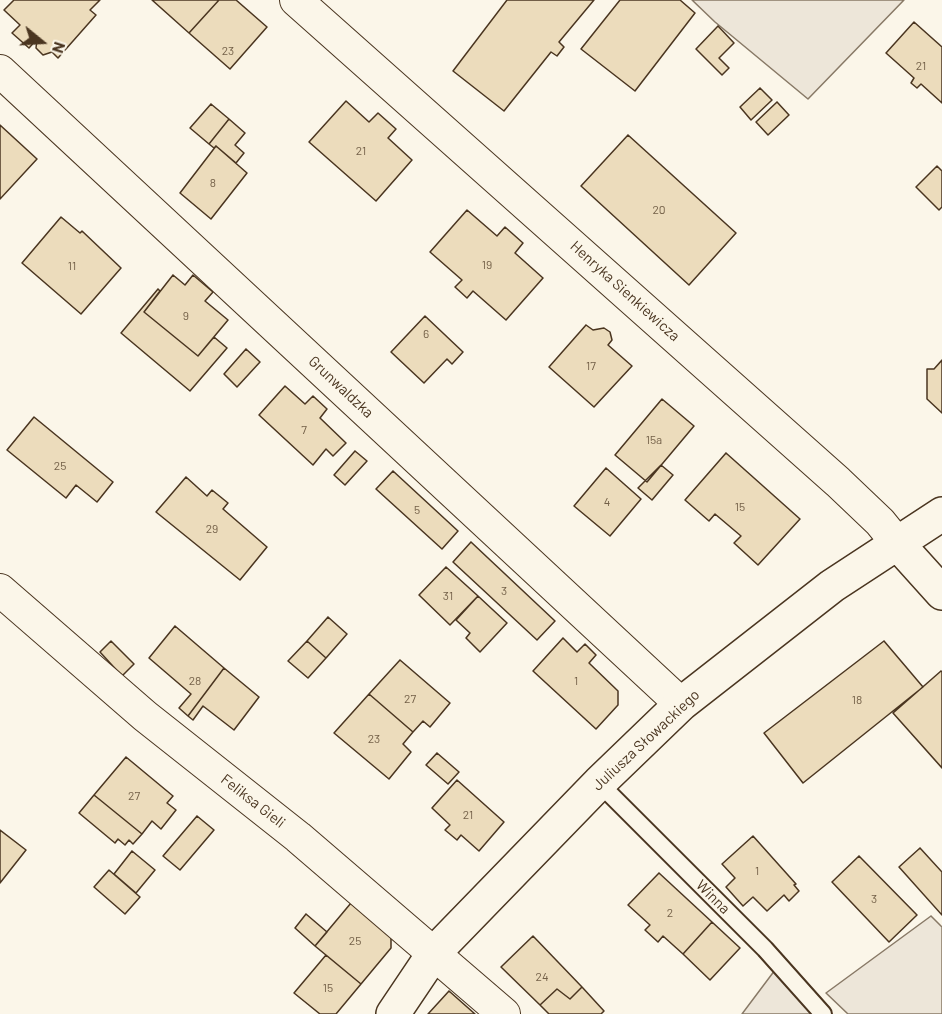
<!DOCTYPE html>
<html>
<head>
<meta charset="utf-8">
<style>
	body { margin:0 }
	#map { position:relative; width:942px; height:1014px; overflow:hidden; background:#fbf6e9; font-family:Barlow,sans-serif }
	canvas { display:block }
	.north { position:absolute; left:12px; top:12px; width:60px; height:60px; -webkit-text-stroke:4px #fbf6e9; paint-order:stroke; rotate:108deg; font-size:16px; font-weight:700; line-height:24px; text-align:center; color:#4a3520 }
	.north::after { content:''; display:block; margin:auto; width:21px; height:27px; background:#4a3520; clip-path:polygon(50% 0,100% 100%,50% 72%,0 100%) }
</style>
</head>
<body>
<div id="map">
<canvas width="942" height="1014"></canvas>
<div class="north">N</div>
</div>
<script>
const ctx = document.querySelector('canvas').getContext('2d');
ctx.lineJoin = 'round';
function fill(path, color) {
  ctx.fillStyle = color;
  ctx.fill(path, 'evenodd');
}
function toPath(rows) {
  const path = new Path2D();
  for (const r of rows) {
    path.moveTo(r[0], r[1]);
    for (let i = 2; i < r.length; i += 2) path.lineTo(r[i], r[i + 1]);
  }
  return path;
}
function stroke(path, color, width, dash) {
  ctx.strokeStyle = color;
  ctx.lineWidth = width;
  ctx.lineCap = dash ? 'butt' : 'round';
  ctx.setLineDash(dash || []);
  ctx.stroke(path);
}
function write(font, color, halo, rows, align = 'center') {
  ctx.font = font + ' Barlow,sans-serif';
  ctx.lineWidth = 4.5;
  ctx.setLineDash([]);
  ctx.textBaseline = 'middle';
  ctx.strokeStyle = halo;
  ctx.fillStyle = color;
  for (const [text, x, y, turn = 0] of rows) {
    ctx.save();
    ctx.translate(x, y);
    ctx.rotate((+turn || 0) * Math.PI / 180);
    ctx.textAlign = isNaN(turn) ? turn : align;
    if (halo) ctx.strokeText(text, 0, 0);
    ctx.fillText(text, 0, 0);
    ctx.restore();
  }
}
const green = toPath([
	[692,0,904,0,808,99,715,22,692,0],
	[931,916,942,927,942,1014,848,1014,826,993,931,916],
	[775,970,814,1014,742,1014,775,970]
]);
fill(green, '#ede6d9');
stroke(green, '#887966', 1.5);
const building = toPath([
	[14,0,100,0,90,10,96,15,58,58,52,52,43,55,36,48,37,39,29,48,12,33,20,25,4,10,14,0],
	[152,0,219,0,189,33,152,0],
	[219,0,236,0,267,27,230,69,189,33,219,0],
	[507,0,594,0,559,42,564,47,557,56,551,52,504,111,453,71,507,0],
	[620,0,680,0,695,13,635,91,581,49,620,0],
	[914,22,942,47,942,103,921,84,917,88,911,83,914,78,886,53,914,22],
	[718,26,734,43,719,58,729,68,722,75,696,49,718,26],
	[760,88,772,100,751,120,740,107,760,88],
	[346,101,369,122,378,113,396,129,388,138,412,160,376,201,309,142,346,101],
	[777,102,789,115,768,135,756,122,777,102],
	[211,104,229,119,209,144,190,128,211,104],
	[229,119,245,133,235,145,244,153,236,163,216,146,214,148,209,144,229,119],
	[0,125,37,159,0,199,0,125],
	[628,135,736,233,689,285,581,186,628,135],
	[216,146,247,173,211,219,180,193,216,146],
	[937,166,942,171,942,207,939,210,916,187,937,166],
	[467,210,497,236,505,227,523,243,515,253,543,278,506,320,473,291,467,298,455,287,462,280,430,252,467,210],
	[61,217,80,233,82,231,121,268,81,314,22,263,61,217],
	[173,275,185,285,193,275,213,292,205,301,228,320,198,356,144,312,173,275],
	[158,289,160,291,144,312,198,356,214,337,227,348,190,391,121,333,158,289],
	[425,316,463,352,452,364,447,359,424,383,391,352,425,316],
	[586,325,593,330,604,328,610,332,612,340,608,345,632,366,594,407,549,367,586,325],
	[246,349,260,362,237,387,224,374,246,349],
	[942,360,942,413,927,399,927,369,934,369,942,360],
	[285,386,305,404,313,396,327,409,320,418,346,443,333,456,326,449,313,465,259,415,285,386],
	[662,399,694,426,647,482,615,455,662,399],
	[34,417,113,482,97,502,76,485,66,498,7,450,34,417],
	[355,451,367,461,345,485,334,475,355,451],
	[726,453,800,519,758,565,734,543,741,536,715,514,709,521,685,500,726,453],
	[661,465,673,475,652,500,638,488,661,465],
	[606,468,641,499,610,536,574,506,606,468],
	[393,471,458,531,442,549,376,489,393,471],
	[186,477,207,496,212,490,228,503,223,509,267,547,240,580,156,512,186,477],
	[471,542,555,621,537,640,453,562,471,542],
	[446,567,478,596,450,625,419,595,446,567],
	[478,596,507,623,480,652,466,638,470,633,456,620,478,596],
	[328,617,347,634,326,658,307,641,328,617],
	[175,626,224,668,188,716,179,708,191,694,149,658,175,626],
	[563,638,577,652,585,644,596,655,589,663,618,691,618,705,596,729,533,671,563,638],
	[111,641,134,664,122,676,100,652,111,641],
	[307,641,326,658,308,678,288,661,307,641],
	[884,641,923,687,803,783,764,733,884,641],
	[400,660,450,703,430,727,423,721,413,732,369,694,400,660],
	[224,668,259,697,234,730,203,706,193,720,188,716,224,668],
	[941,671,942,672,942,768,893,713,941,671],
	[369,694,413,732,403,744,411,752,389,779,334,733,369,694],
	[437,753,459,772,448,784,426,765,437,753],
	[126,757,173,796,167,803,176,810,161,829,152,821,142,834,94,795,126,757],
	[457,780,504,822,479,851,461,835,457,840,445,830,450,825,432,808,457,780],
	[94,795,142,834,133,844,129,840,125,845,118,839,115,843,79,813,94,795],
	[197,816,214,830,180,870,163,856,197,816],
	[0,830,26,850,0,883,0,830],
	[753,836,796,884,794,885,799,891,789,901,784,895,767,911,753,897,743,906,726,887,735,878,722,864,753,836],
	[920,848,942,872,942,915,899,867,920,848],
	[132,851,155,870,136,893,114,874,132,851],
	[859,856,917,915,889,942,832,882,859,856],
	[109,870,140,897,125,914,94,887,109,870],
	[659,873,712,922,683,954,663,936,658,942,645,930,650,925,628,905,659,873],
	[351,903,391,936,391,948,361,984,315,946,351,903],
	[306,914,327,932,315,946,295,928,306,914],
	[712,922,740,948,710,980,683,954,712,922],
	[533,936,582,987,570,999,557,989,540,1005,501,967,533,936],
	[326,955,361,984,336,1014,320,1014,294,993,326,955],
	[582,987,604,1011,601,1014,549,1014,540,1005,557,989,570,999,582,987],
	[449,991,475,1014,428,1014,449,991]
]);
fill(building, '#ecdcbc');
stroke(building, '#4a3520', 1.5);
const lane = toPath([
	[599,783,765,949,823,1014]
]);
const street = toPath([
	[296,0,838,482,880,522,897,543],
	[0,71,681,704],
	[0,590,145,716,298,837,504,1014]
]);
const secondary = toPath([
	[897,543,942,593],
	[393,1014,434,953,599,783,681,704,832,586,942,514]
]);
stroke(lane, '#4a3520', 20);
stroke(street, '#4a3520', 34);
stroke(secondary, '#4a3520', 36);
stroke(lane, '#fbf6e9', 16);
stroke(street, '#fbf6e9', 32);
stroke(secondary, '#fbf6e9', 33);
write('12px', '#725f47', null, [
	["23",228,51],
	["21",921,66],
	["21",361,151],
	["8",213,183],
	["20",659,210],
	["19",487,265],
	["11",72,266],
	["9",186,316],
	["6",426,334],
	["17",591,366],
	["7",304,430],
	["15a",654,440],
	["25",60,466],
	["4",607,502],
	["15",740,507],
	["5",417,510],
	["29",212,529],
	["3",504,591],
	["31",448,596],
	["28",195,681],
	["1",576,681],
	["27",410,699],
	["18",857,700],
	["23",374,739],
	["27",134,796],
	["21",468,815],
	["1",757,871],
	["3",874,899],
	["2",670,913],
	["25",355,941],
	["24",542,977],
	["15",328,988]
]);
write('15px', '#4a3520', '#fbf6e9', [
	["Henryka Sienkiewicza",625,291,42],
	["Grunwaldzka",341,387,43],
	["Juliusza Słowackiego",646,740,-43],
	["Feliksa Gieli",253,801,38],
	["Winna",713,897,45]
]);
</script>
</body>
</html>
